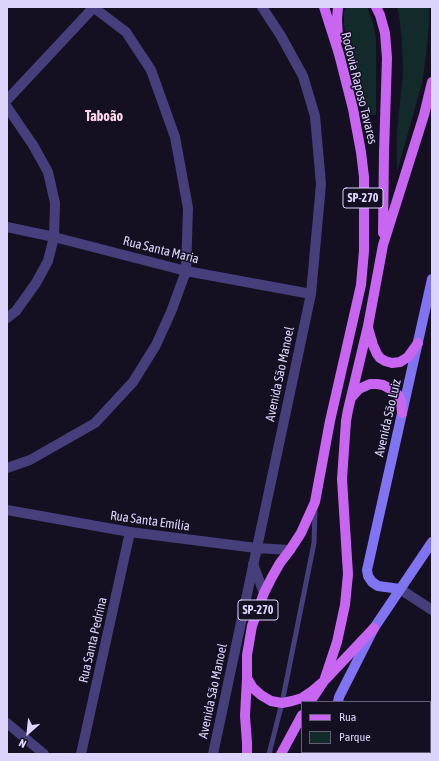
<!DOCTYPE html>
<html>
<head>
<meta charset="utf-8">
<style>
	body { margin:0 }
	#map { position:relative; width:439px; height:761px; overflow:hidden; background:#141022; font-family:"Asap Condensed",sans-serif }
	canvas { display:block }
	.frame { position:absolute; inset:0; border:8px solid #dcd4fb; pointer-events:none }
	.legend { position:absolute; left:301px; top:701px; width:130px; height:52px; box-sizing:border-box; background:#141022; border:1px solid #645e79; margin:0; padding:5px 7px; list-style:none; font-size:12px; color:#dcd4fb }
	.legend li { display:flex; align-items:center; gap:8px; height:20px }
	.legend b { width:20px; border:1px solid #645e79 }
	.north { position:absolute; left:8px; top:713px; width:40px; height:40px; -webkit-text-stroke:3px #141022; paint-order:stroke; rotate:207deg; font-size:11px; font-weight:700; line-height:16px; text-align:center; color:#dcd4fb }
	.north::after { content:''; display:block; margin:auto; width:14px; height:18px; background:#dcd4fb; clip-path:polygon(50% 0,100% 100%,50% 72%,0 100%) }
</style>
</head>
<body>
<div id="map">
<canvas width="439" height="761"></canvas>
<div class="frame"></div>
<ul class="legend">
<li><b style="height:5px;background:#c865f1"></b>Rua</li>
<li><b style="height:11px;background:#132a2b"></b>Parque</li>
</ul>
<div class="north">N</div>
</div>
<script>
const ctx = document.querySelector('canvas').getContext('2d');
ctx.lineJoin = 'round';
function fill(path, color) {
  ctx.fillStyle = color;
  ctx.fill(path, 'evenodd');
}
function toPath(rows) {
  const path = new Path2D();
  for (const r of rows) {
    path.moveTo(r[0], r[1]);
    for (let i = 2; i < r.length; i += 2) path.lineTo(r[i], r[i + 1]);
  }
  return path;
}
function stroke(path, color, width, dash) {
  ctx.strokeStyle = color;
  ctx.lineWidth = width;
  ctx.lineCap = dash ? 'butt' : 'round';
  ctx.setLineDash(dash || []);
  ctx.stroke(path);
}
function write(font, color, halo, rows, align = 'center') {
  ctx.font = font + ' "Asap Condensed",sans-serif';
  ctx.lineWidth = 3;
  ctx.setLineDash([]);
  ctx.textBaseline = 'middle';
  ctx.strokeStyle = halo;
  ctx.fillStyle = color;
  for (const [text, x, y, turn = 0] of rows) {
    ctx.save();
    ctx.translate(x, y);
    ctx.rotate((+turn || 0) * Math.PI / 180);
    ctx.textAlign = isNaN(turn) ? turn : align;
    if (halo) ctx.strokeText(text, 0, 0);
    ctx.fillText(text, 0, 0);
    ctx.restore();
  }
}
fill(toPath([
	[346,7,367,7,372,19,376,38,376,115,369,115,365,109,349,46,344,25,344,12],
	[397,7,429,7,429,25,426,56,422,83,397,172,397,132,403,74,402,43,399,14]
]), '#132a2b');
stroke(toPath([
	[269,754,282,703,314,543,315,509]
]), '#463f7c', 5);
stroke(toPath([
	[7,100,94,7],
	[7,107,33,145,48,172,55,203,54,237,48,261,36,283,16,311,7,318],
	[7,227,54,237,186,271,311,294],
	[7,468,30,460,95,423,133,382,156,345,171,312,186,271,188,208,175,137,151,70,126,32,93,7],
	[7,510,130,532,256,548,290,550],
	[253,564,264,593],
	[400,589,432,610],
	[7,723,44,754],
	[430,738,432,739],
	[81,754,130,532],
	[213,754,311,294,321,184,315,116,303,76,281,36,262,7]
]), '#463f7c', 10);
stroke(toPath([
	[400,589,378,586,372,582,368,576,367,570,432,279],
	[338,702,339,697,374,628,432,542],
	[324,754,324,752]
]), '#8174f3', 10);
stroke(toPath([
	[376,7,380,15,385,33,387,58,384,152,383,233],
	[338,39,337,19,338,7],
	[368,328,373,345,377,354,380,358,385,361,392,363,400,362,408,357,418,343],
	[351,398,359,389,370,384,377,384,383,385,394,391,399,396,401,401,402,413],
	[247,678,253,688,261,695,271,701,282,703,292,701,302,698,311,692,324,681,374,628],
	[310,702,324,681,337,642,345,605,348,574,342,479,346,421,348,410,368,326,383,245,424,115,432,82],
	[247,754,247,743,245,716,247,678,247,655,252,626,264,593,272,577,280,563,290,550,301,533,315,502,330,421,361,285,364,251,364,177,361,152,353,109,339,54,324,7],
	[281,754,302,715]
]), '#c865f1', 10);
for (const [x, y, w] of [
	[363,198,40],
	[258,610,40]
]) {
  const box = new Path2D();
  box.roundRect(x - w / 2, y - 10, w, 20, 3);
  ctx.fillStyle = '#141022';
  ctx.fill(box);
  stroke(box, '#dcd4fb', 1);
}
write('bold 12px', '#dcd4fb', null, [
	["SP-270",363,198],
	["SP-270",258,610]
]);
write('13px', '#dcd4fb', '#141022', [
	["Rodovia Raposo Tavares",359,88,76],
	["Rua Santa Maria",161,250,14],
	["Avenida São Manoel",280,374,-78],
	["Avenida São Luiz",388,418,-77],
	["Rua Santa Emília",150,521,8],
	["Rua Santa Pedrina",93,640,-77],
	["Avenida São Manoel",213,691,-78]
]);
write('bold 14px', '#fbd6eb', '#141022', [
	["Taboão",104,117]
]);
</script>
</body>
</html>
